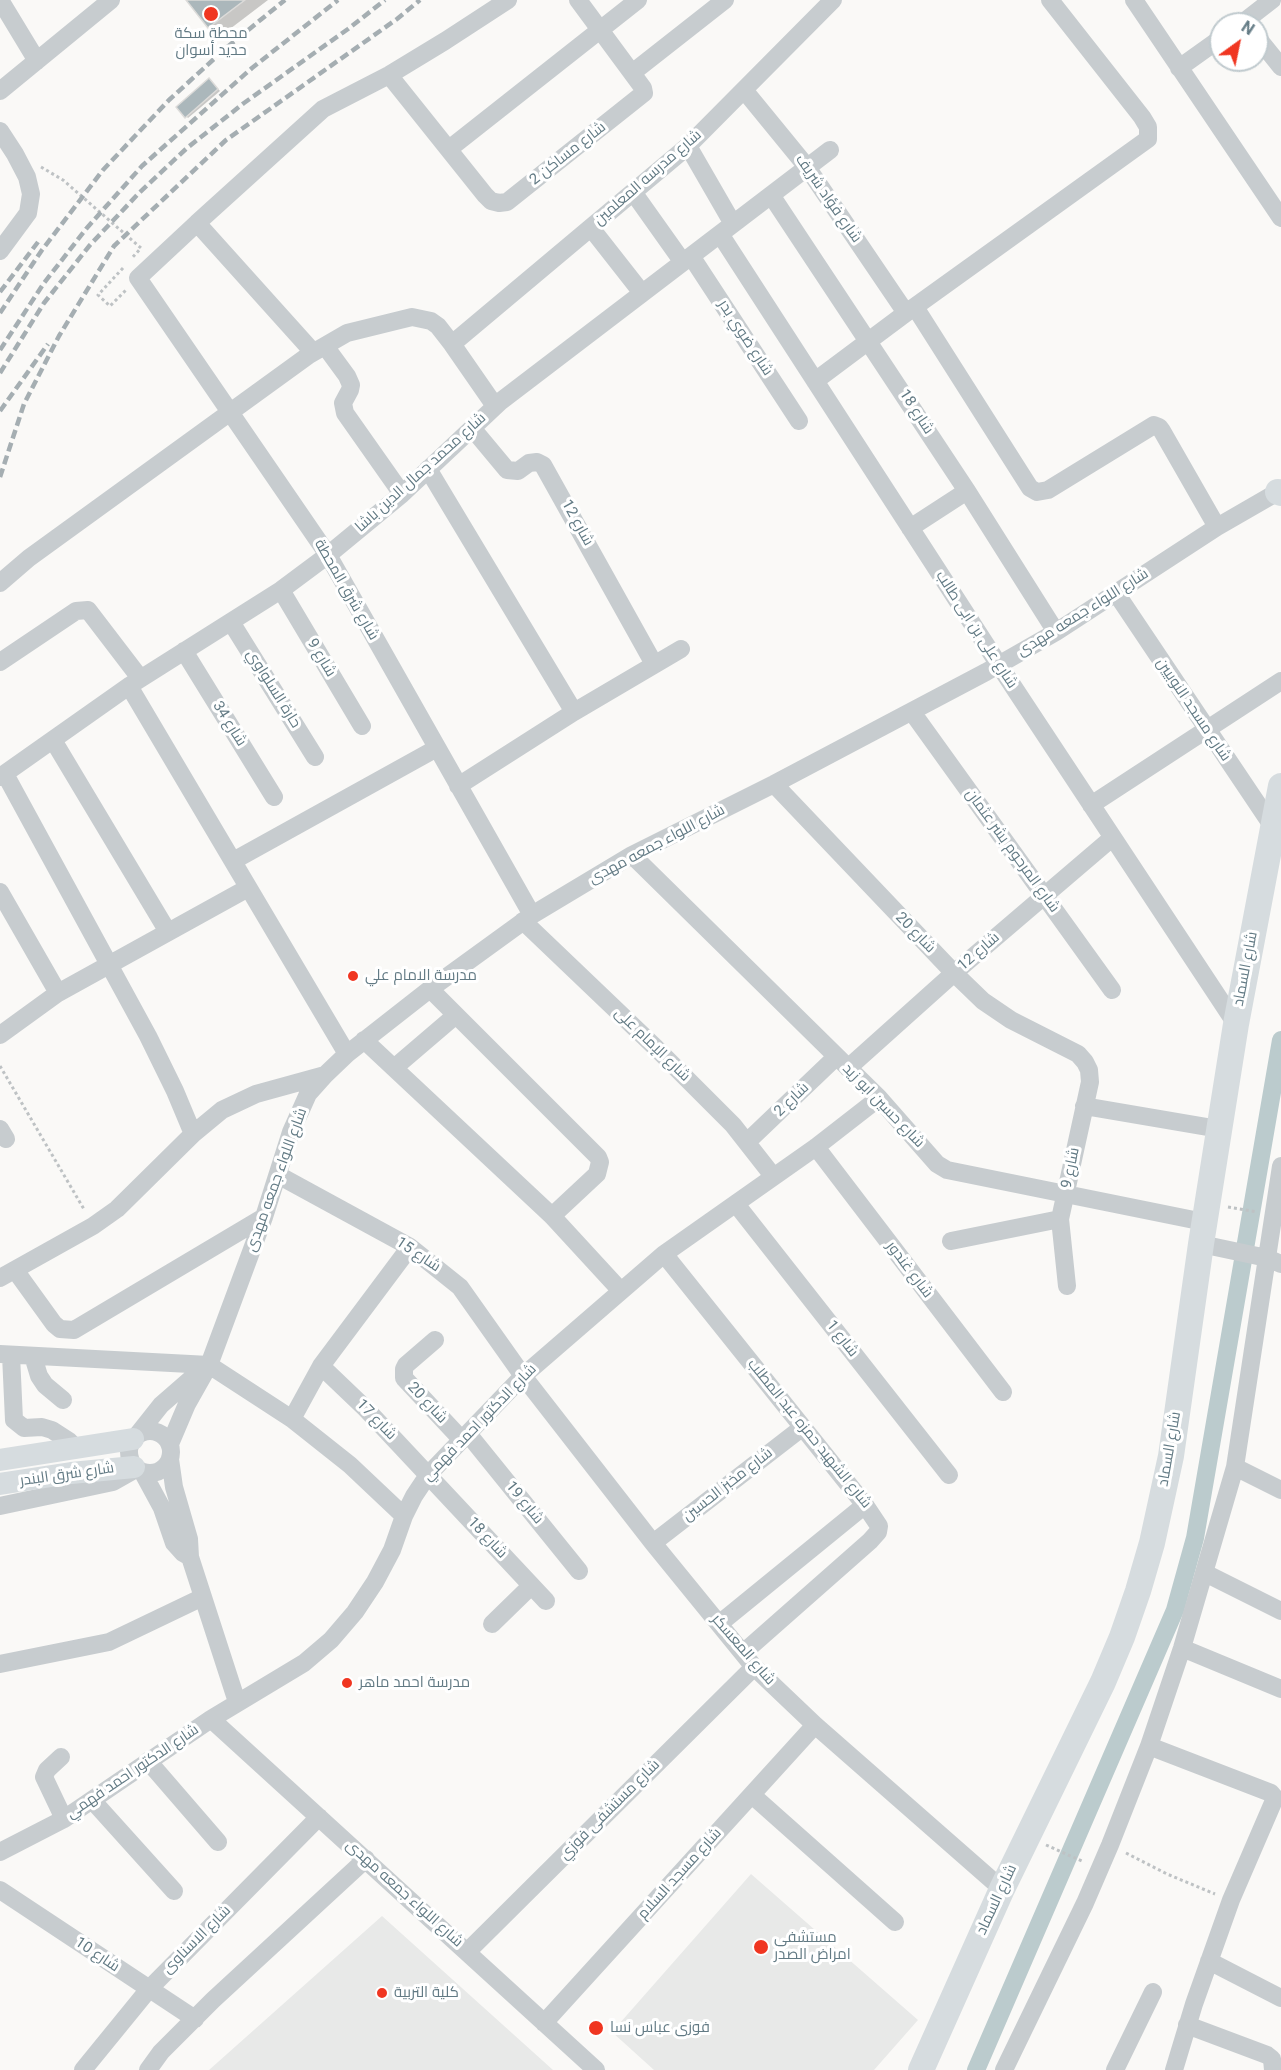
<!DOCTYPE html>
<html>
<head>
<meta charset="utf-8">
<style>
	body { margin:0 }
	#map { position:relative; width:1281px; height:2070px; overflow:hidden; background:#faf9f7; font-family:Roboto,sans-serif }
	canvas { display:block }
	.north { position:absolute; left:1209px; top:12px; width:60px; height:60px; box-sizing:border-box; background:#fff; border:2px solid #c0cace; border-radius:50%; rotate:33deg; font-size:16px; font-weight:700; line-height:24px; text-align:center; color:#627a84 }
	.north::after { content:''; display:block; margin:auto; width:21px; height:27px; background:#f03621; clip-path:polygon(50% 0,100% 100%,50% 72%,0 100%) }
</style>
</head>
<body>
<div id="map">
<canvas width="1281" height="2070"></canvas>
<div class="north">N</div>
</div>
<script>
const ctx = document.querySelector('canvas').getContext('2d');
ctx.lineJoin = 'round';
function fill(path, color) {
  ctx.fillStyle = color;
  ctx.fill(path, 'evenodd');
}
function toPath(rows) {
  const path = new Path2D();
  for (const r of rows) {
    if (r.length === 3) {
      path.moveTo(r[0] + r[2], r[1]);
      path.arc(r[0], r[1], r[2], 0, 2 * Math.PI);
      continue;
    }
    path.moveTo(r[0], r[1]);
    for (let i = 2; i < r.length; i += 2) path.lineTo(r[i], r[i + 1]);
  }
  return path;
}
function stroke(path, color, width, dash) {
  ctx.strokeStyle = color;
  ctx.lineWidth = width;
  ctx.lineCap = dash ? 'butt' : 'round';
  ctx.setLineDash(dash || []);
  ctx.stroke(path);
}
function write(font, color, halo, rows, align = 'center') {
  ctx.font = font + ' Roboto,Cairo,sans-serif';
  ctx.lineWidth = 6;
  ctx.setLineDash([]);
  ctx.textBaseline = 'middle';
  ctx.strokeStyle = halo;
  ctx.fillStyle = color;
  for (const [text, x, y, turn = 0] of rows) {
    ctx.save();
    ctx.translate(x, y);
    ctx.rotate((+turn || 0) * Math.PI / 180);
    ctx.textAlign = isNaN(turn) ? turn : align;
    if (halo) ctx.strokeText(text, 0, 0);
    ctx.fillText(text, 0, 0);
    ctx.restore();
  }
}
fill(toPath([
	[751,1874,918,2020,874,2070,654,2070,612,2032],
	[382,1916,553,2070,209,2070]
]), '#e8e9e8');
fill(toPath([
	[188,0,268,0,222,35,209,27],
	[212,82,220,91,188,118,186,116]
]), '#0003');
stroke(toPath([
	[976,2070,1175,1610,1195,1538,1281,1040]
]), '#bbcbcd', 18);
const building = toPath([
	[186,0,245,0,208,28,186,0],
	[209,78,218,89,185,118,176,107,209,78]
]);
fill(building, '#abb7bb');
stroke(building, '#dcdbd9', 1.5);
stroke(toPath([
	[41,167,63,180,141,248,131,259],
	[123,268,98,295,110,306,126,290],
	[0,1066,85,1211],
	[1228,1207,1257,1212],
	[1046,1845,1084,1862],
	[1126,1853,1167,1874,1215,1894]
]), '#bec2c4', 3, [3, 3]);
stroke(toPath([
	[0,0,37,61],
	[1134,0,1281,218],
	[1241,24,1272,0],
	[1257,37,1281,67],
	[1179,68,1221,38],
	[632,73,725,0],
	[389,75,485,195,491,201,499,203,507,202,644,93,643,88,578,0],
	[744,90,807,167,906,313],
	[0,91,111,0],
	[0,131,15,154,27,177,31,194,28,213,0,251],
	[688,146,733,224],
	[449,149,638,0],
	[633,192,682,261],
	[771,195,967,491,1056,632],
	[197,223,138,278,328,555,532,915],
	[591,228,642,293],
	[720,234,999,665,1236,1024],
	[691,256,799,421],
	[915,307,1030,488,1037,492,1048,490,1154,425,1159,427,1162,431,1217,527],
	[452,344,688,146,833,0],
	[325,346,347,376,351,385,350,390,343,403,345,413,402,494],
	[313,352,197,223,323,109,389,75,445,41,508,0],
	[815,381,906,313,1148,139,1148,127,1142,117,1050,0],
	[472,428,507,470,518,471,529,463,537,462,543,465,654,664],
	[428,469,574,712],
	[910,528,967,491],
	[0,583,29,558,309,355,347,333,412,317,431,321,438,326,452,344,495,406],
	[281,590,362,726],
	[1116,593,1273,827],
	[231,622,315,757],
	[184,651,274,797],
	[0,662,76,611,88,610,140,678],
	[129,686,347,1054],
	[912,712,1112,990],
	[53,740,168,932],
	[5,774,148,1036,175,1091,193,1134,222,1110,256,1094,325,1075],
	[0,777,129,686,281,590,328,555,402,494,501,401,830,150],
	[774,784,954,973,983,1001,1011,1020,1078,1054,1085,1062,1089,1070,1090,1082,1060,1219,1067,1286],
	[458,786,574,712,681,649],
	[1091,805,1281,681],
	[632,855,879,1098,937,1164,947,1170,1204,1222],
	[233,861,437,748],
	[0,892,58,993],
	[523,921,656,1048,733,1125,773,1176],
	[430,989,598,1157,600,1162,597,1174,552,1216],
	[0,1035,58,993,248,888],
	[364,1040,552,1216,621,1291],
	[394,1068,456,1015],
	[848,1068,954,973,1112,838],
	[1084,1106,1219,1129],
	[0,1129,6,1139],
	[747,1142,836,1057],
	[816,1147,1003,1392],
	[278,1175,410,1247,460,1287,523,1376,653,1543,754,1667,815,1725,1002,1889],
	[736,1204,949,1475],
	[951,1241,1060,1219],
	[1201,1244,1267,1258,1281,1264],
	[664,1254,865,1505,879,1526,878,1532,870,1541,743,1653],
	[15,1270,54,1324,60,1329,74,1330,264,1217],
	[0,1278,93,1226,117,1209,193,1134],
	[435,1340,406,1365,404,1369,404,1378,462,1440],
	[0,1354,209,1365,292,1419,350,1465,404,1516],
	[11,1355,14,1420,24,1428,42,1427,52,1430,69,1441,76,1448],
	[33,1356,39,1376,45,1385,63,1400],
	[321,1366,366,1409,546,1601],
	[292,1419,321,1366,410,1247],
	[150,1452,21],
	[138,1434,161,1405,200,1371],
	[469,1435,579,1571],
	[170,1444,187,1404,209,1365,264,1217,291,1132,308,1094,325,1075,347,1054,430,989,532,915,632,855,774,784,986,672,1056,632,1217,527,1281,490],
	[170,1459,174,1487,189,1539,190,1557,237,1702],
	[1235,1467,1281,1490],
	[143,1473,162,1508,174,1543,183,1553,190,1557],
	[0,1506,113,1482,136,1469],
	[653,1543,803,1427],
	[1205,1573,1281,1611],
	[492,1624,531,1586],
	[719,1624,865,1505],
	[1182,1648,1281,1689],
	[0,1664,109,1642,203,1597],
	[211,1719,596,2070],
	[1149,1746,1271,1793,1275,1798,1231,1900,1194,2004,1174,2070],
	[61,1757,47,1770,44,1777,64,1819],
	[148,1761,218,1842],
	[752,1795,895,1922],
	[92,1800,174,1891],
	[0,1852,64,1819,211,1719,304,1663,331,1640,355,1612,375,1582,392,1550,404,1516,414,1496,428,1475,523,1376,664,1254,816,1147,879,1098],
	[0,1890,195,2019],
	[467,1952,754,1667],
	[1209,1961,1281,1998],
	[544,2023,815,1725],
	[1187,2025,1267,2055,1272,2059,1273,2070],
	[83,2070,149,1989,319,1817],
	[148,2070,161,2052,213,2000,366,1859],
	[1004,2070,1085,1903,1110,1845,1149,1746,1182,1648,1235,1467,1281,1166],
	[1115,2070,1153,1992]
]), '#c7cccf', 18);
stroke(toPath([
	[0,1460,133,1439],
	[0,1484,71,1473,134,1467]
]), '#d6dcdf', 22);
stroke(toPath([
	[1278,492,1281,493],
	[921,2070,1002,1889,1103,1682,1122,1637,1138,1591,1152,1543,1171,1456,1201,1244,1236,1024,1281,786]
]), '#d6dcdf', 26);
stroke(toPath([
	[0,292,38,242],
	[0,313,42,250,103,170,169,100,226,48,285,0],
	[0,350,44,283,86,229,142,166,252,68,338,0],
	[0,373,44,303,90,245,139,193,187,148,244,103,348,29,385,0],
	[0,411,48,344],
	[0,477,24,404,59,336,114,246,226,140,397,19,420,0]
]), '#a5aeb2', 4.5, [9, 4.5]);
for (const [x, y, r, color] of [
	[211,14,8,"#f03621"],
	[353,976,6,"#f03621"],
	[347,1683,6,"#f03621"],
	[761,1947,8,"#f03621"],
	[382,1993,6,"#f03621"],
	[596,2028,8,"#f03621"]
]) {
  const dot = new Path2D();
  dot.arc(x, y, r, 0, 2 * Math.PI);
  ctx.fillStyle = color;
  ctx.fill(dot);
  stroke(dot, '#fff', 2);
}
write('15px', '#627a84', '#fff', [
	["محطة سكة",211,34,"center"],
	["حديد أسوان",211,51,"center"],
	["مدرسة الامام علي",365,976],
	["مدرسة احمد ماهر",359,1683],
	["مستشفى",774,1938],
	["امراض الصدر",774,1955],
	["كلية التربية",394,1993],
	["فوزى عباس نسا",610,2028]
], 'left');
write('15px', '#627a84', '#fff', [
	["شارع مساكن 2",568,154,-38],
	["شارع مدرسه المعلمين",648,178,-41],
	["شارع فؤاد شريف",828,199,55],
	["شارع ضوي بدر",745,338,57],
	["شارع 18",916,412,57],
	["شارع محمد جمال الدين باشا",421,473,-42],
	["شارع 12",577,523,61],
	["شارع شرق المحطة",346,590,60],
	["شارع اللواء جمعه مهدى",1083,613,-32],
	["شارع على بن ابى طالب",976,630,57],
	["شارع 9",321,658,59],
	["حارة السلواوي",273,689,58],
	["شارع مسجد النوبيين",1193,710,56],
	["شارع 34",229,724,58],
	["شارع اللواء جمعه مهدى",657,845,-28],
	["شارع المرحوم بشر عثمان",1012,851,54],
	["شارع 20",915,933,46],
	["شارع 12",979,952,-41],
	["شارع السماد",1246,969,-79],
	["شارع الإمام على",652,1045,44],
	["شارع 2",792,1100,-44],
	["شارع حسين ابو زيد",883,1106,46],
	["شارع 9",1071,1168,-78],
	["شارع اللواء جمعه مهدى",277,1180,-70],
	["شارع 15",418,1255,34],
	["شارع غندور",909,1270,53],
	["شارع 1",842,1339,52],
	["شارع 20",427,1403,47],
	["شارع 17",376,1420,46],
	["شارع الدكتور احمد فهمي",480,1423,-46],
	["شارع الشهيد حمزه عبد المطلب",809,1434,51],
	["شارع السماد",1170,1449,-80],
	["شارع شرق البندر",67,1475,-8],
	["شارع مخبز الحسين",728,1485,-38],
	["شارع 19",524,1503,51],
	["شارع 18",487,1538,47],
	["شارع المعسكر",743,1650,49],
	["شارع الدكتور احمد فهمي",133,1772,-34],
	["شارع مستشفى فوزي",610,1810,-45],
	["شارع مسجد السلام",680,1874,-48],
	["شارع اللواء جمعه مهدى",404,1894,42],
	["شارع السماد",997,1900,-65],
	["شارع الاسناوى",197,1940,-45],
	["شارع 10",97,1955,34]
]);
</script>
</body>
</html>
